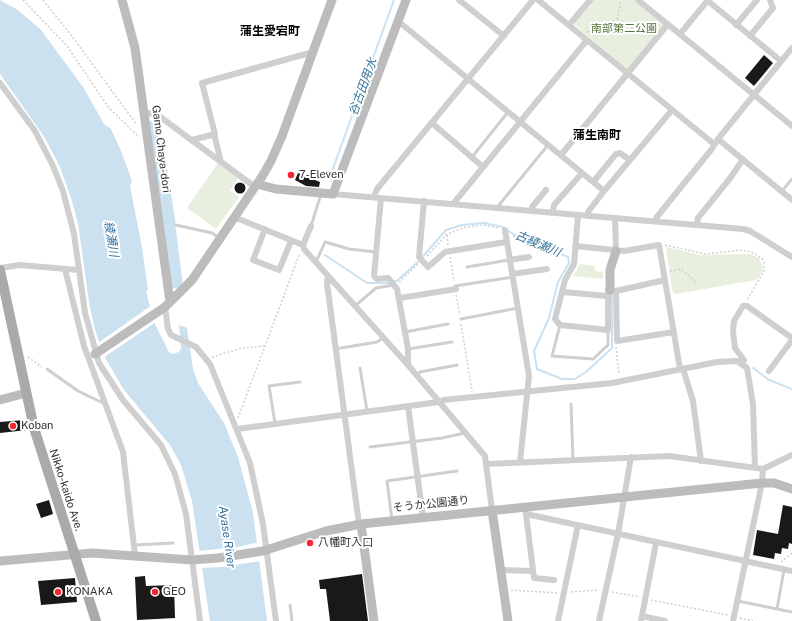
<!DOCTYPE html>
<html>
<head>
<meta charset="utf-8">
<style>
	body { margin:0 }
	canvas { display:block; background:#fff }
</style>
</head>
<body>
<canvas width="792" height="621"></canvas>
<script>
const ctx = document.querySelector('canvas').getContext('2d');
ctx.lineJoin = 'round';
function fill(path, color) {
  ctx.fillStyle = color;
  ctx.fill(path, 'evenodd');
}
function toPath(rows) {
  const path = new Path2D();
  for (const r of rows) {
    if (r.length === 3) {
      path.moveTo(r[0] + r[2], r[1]);
      path.arc(r[0], r[1], r[2], 0, 2 * Math.PI);
      continue;
    }
    path.moveTo(r[0], r[1]);
    for (let i = 2; i < r.length; i += 2) path.lineTo(r[i], r[i + 1]);
  }
  return path;
}
function stroke(path, color, width, dash) {
  ctx.strokeStyle = color;
  ctx.lineWidth = width;
  ctx.lineCap = dash ? 'butt' : 'round';
  ctx.setLineDash(dash || []);
  ctx.stroke(path);
}
function write(font, color, halo, rows, align = 'center') {
  ctx.font = font + ' "Public Sans","Noto Sans JP",sans-serif';
  ctx.lineWidth = 4;
  ctx.setLineDash([]);
  ctx.textBaseline = 'middle';
  ctx.strokeStyle = halo;
  ctx.fillStyle = color;
  for (const [text, x, y, turn = 0] of rows) {
    ctx.save();
    ctx.translate(x, y);
    ctx.rotate((+turn || 0) * Math.PI / 180);
    ctx.textAlign = isNaN(turn) ? turn : align;
    if (halo) ctx.strokeText(text, 0, 0);
    ctx.fillText(text, 0, 0);
    ctx.restore();
  }
}
fill(toPath([
	[593,0,634,0,664,25,627,70,575,25,575,21],
	[218,163,238,178,230,190,239,197,216,229,187,208],
	[666,247,701,255,750,254,759,258,763,267,761,274,756,280,675,294,672,291],
	[580,264,595,266,595,271,603,272,603,279,573,276]
]), '#e8efdf');
fill(toPath([
	[0,0,18,10,41,30,83,87,104,124,111,129,121,151,132,181,130,186,142,247,148,290,146,291,154,322,169,352,173,354,179,352,181,348,179,325,187,328,193,369,198,383,224,423,238,457,253,513,267,621,210,621,192,501,181,465,170,445,124,390,104,356,95,330,89,302,78,223,71,198,60,167,45,138,0,74]
]), '#cbe1f0');
fill(toPath([
	[152,305,156,322,103,358,98,343],
	[259,542,261,561,221,567,200,568,198,551,238,547]
]), '#fff');
stroke(toPath([
	[331,174,394,0],
	[325,255,367,283,389,283,398,280,418,262,446,230,462,225,484,223,503,227,513,234,568,257,569,263,558,282,549,318,534,351,537,369,562,379,575,379,586,372,612,348,612,293],
	[753,368,769,380,792,389]
]), '#cbe1f0', 2);
stroke(toPath([
	[154,127,169,223],
	[169,227,176,282]
]), '#cbe1f0', 13);
fill(toPath([
	[764,55,773,63,754,86,745,78],
	[298,173,320,182,319,187,306,186,295,180],
	[240,188,5.5],
	[24,420,27,430,0,433,0,422],
	[49,500,53,514,41,518,36,504],
	[783,505,792,507,792,544,789,543,788,549,782,548,781,554,775,553,774,559,753,555,757,530,778,534],
	[362,574,368,621,330,621,326,589,320,589,319,580],
	[145,576,146,586,174,585,175,618,137,620,135,577],
	[75,578,77,602,41,605,38,581]
]), '#191919');
stroke(toPath([
	[23,0,67,46,109,108,139,137],
	[43,0,71,35,137,125],
	[617,19,648,35,651,35],
	[587,32,617,19,621,0],
	[447,235,448,245],
	[513,236,552,253],
	[665,245,705,254,741,250,751,252,762,258,764,263,764,271,747,300],
	[427,256,447,234,466,227,483,225,499,228],
	[450,257,454,281],
	[670,271,681,269,695,281,696,285],
	[399,282,418,264],
	[456,295,460,315],
	[461,324,472,392],
	[616,347,619,374],
	[28,357,42,367],
	[212,357,242,348,265,346],
	[238,418,300,253],
	[781,562,792,553],
	[511,590,557,593],
	[571,592,599,590],
	[612,592,640,597],
	[651,600,728,615],
	[740,618,753,621]
]), '#cfcfcf', 1.5, [2, 2]);
stroke(toPath([
	[472,157,508,112],
	[782,191,792,179],
	[499,208,499,205,548,145],
	[176,225,212,233,219,238],
	[311,226,321,194],
	[316,262,325,242,349,249,376,252],
	[467,267,509,260],
	[455,286,513,277],
	[355,306,376,288,394,285],
	[461,319,518,308],
	[560,325,552,356,593,359,608,345,608,330],
	[405,332,448,324],
	[335,349,377,342,383,338],
	[408,349,452,342],
	[360,368,367,411],
	[47,369,78,391,105,404],
	[416,375,420,372,457,365],
	[571,404,573,460],
	[275,423,269,386,300,382],
	[370,447,442,438,465,433],
	[392,520,387,481,457,471],
	[135,545,173,543],
	[738,601,792,612],
	[290,605,292,621],
	[777,609,784,570]
]), '#cfcfcf', 3);
stroke(toPath([
	[459,0,504,36],
	[538,0,714,144],
	[638,0,792,126],
	[708,1,781,61],
	[398,21,604,191],
	[569,25,590,0],
	[736,25,757,0],
	[680,34,708,0],
	[750,36,773,8,770,0],
	[0,83,35,131,53,166,63,191,74,234,85,313,99,363,123,400,161,445,175,474,186,514,200,621],
	[144,112,159,116,255,187],
	[432,123,483,167],
	[214,134,221,162],
	[718,139,792,200],
	[192,140,215,134,202,83,313,52],
	[561,155,668,24],
	[593,182,616,154,620,153,630,160],
	[333,194,743,229,750,231,792,257],
	[374,197,377,189,533,0],
	[381,198,374,276,377,279,388,278,397,289,408,349,408,365],
	[424,201,419,257,428,267,445,252,506,242],
	[453,204,587,40],
	[532,210,532,207,546,190],
	[553,212,554,205,582,173],
	[578,215,574,264,565,280,555,319,560,325,608,330,608,289,616,291,617,341,674,332],
	[588,216,588,212,604,191,672,110],
	[234,217,303,245,304,249,408,365,485,456,492,510],
	[615,218,616,251],
	[655,221,656,218,711,150,718,139,792,48],
	[697,225,698,218,731,177,743,159],
	[265,229,253,260,279,270,291,241],
	[505,230,529,376,520,462],
	[303,245,311,226],
	[575,246,624,251,659,245,680,369],
	[509,260,529,257],
	[0,268,20,265,78,270],
	[65,269,84,346,123,452,135,555],
	[512,274,547,269],
	[328,276,327,283,359,524],
	[616,291,665,280],
	[563,292,607,296],
	[400,298,456,289],
	[165,307,168,329,171,335,196,347,210,364,250,463,263,524,276,621],
	[741,364,744,360,735,348,733,331,734,321,743,306,747,306,792,338],
	[683,369,693,401,701,461],
	[769,371,792,340],
	[440,403,443,400,612,383,717,362,737,361,747,368,753,404,755,468],
	[408,406,423,517],
	[237,429,439,402],
	[487,464,669,456,763,469,792,455],
	[525,508,526,514,792,571],
	[526,514,534,578,554,580],
	[501,570,533,571],
	[642,616,665,621],
	[558,621,578,525],
	[599,621,618,534,631,457],
	[641,621,656,543],
	[733,621,762,483,763,469]
]), '#cfcfcf', 6);
stroke(toPath([
	[122,0,135,48,170,302],
	[257,184,276,189,333,194,406,0],
	[610,290,610,270,616,251],
	[95,354,165,307,192,280,263,175,271,161,282,136,332,0],
	[0,400,26,393],
	[492,510,508,621],
	[361,524,374,621],
	[0,561,92,553,192,560,218,558,263,551,326,531,361,524,762,483,774,483,792,489]
]), '#bcbcbc', 9);
stroke(toPath([
	[0,270,34,428,96,621]
]), '#aaa', 10);
for (const [x, y, r, color] of [
	[291,175,4,"#f62734"],
	[13,426,4,"#f62734"],
	[310,543,4,"#f62734"],
	[58,592,4,"#f62734"],
	[155,592,4,"#f62734"]
]) {
  const dot = new Path2D();
  dot.arc(x, y, r, 0, 2 * Math.PI);
  ctx.fillStyle = color;
  ctx.fill(dot);
  stroke(dot, '#fff', 1.5);
}
write('11px', '#54733a', '#fff', [
	["南部第二公園",624,29]
]);
write('11px', '#323232', '#fff', [
	["Gamo Chaya-dori",161,149,83],
	["Nikko-kaido Ave.",66,490,72],
	["そうか公園通り",431,504,-6]
]);
write('11px', '#323232', '#fff', [
	["7-Eleven",299,175],
	["Koban",21,426],
	["八幡町入口",318,543],
	["KONAKA",66,592],
	["GEO",163,592]
], 'left');
write('bold 12px', '#000', '#fff', [
	["蒲生愛宕町",270,31],
	["蒲生南町",597,135]
]);
write('italic 12px', '#37749d', '#fff', [
	["谷古田用水",363,87,-70],
	["綾瀬川",111,239,81],
	["古綾瀬川",538,244,23],
	["Ayase River",227,537,82]
]);
</script>
</body>
</html>
